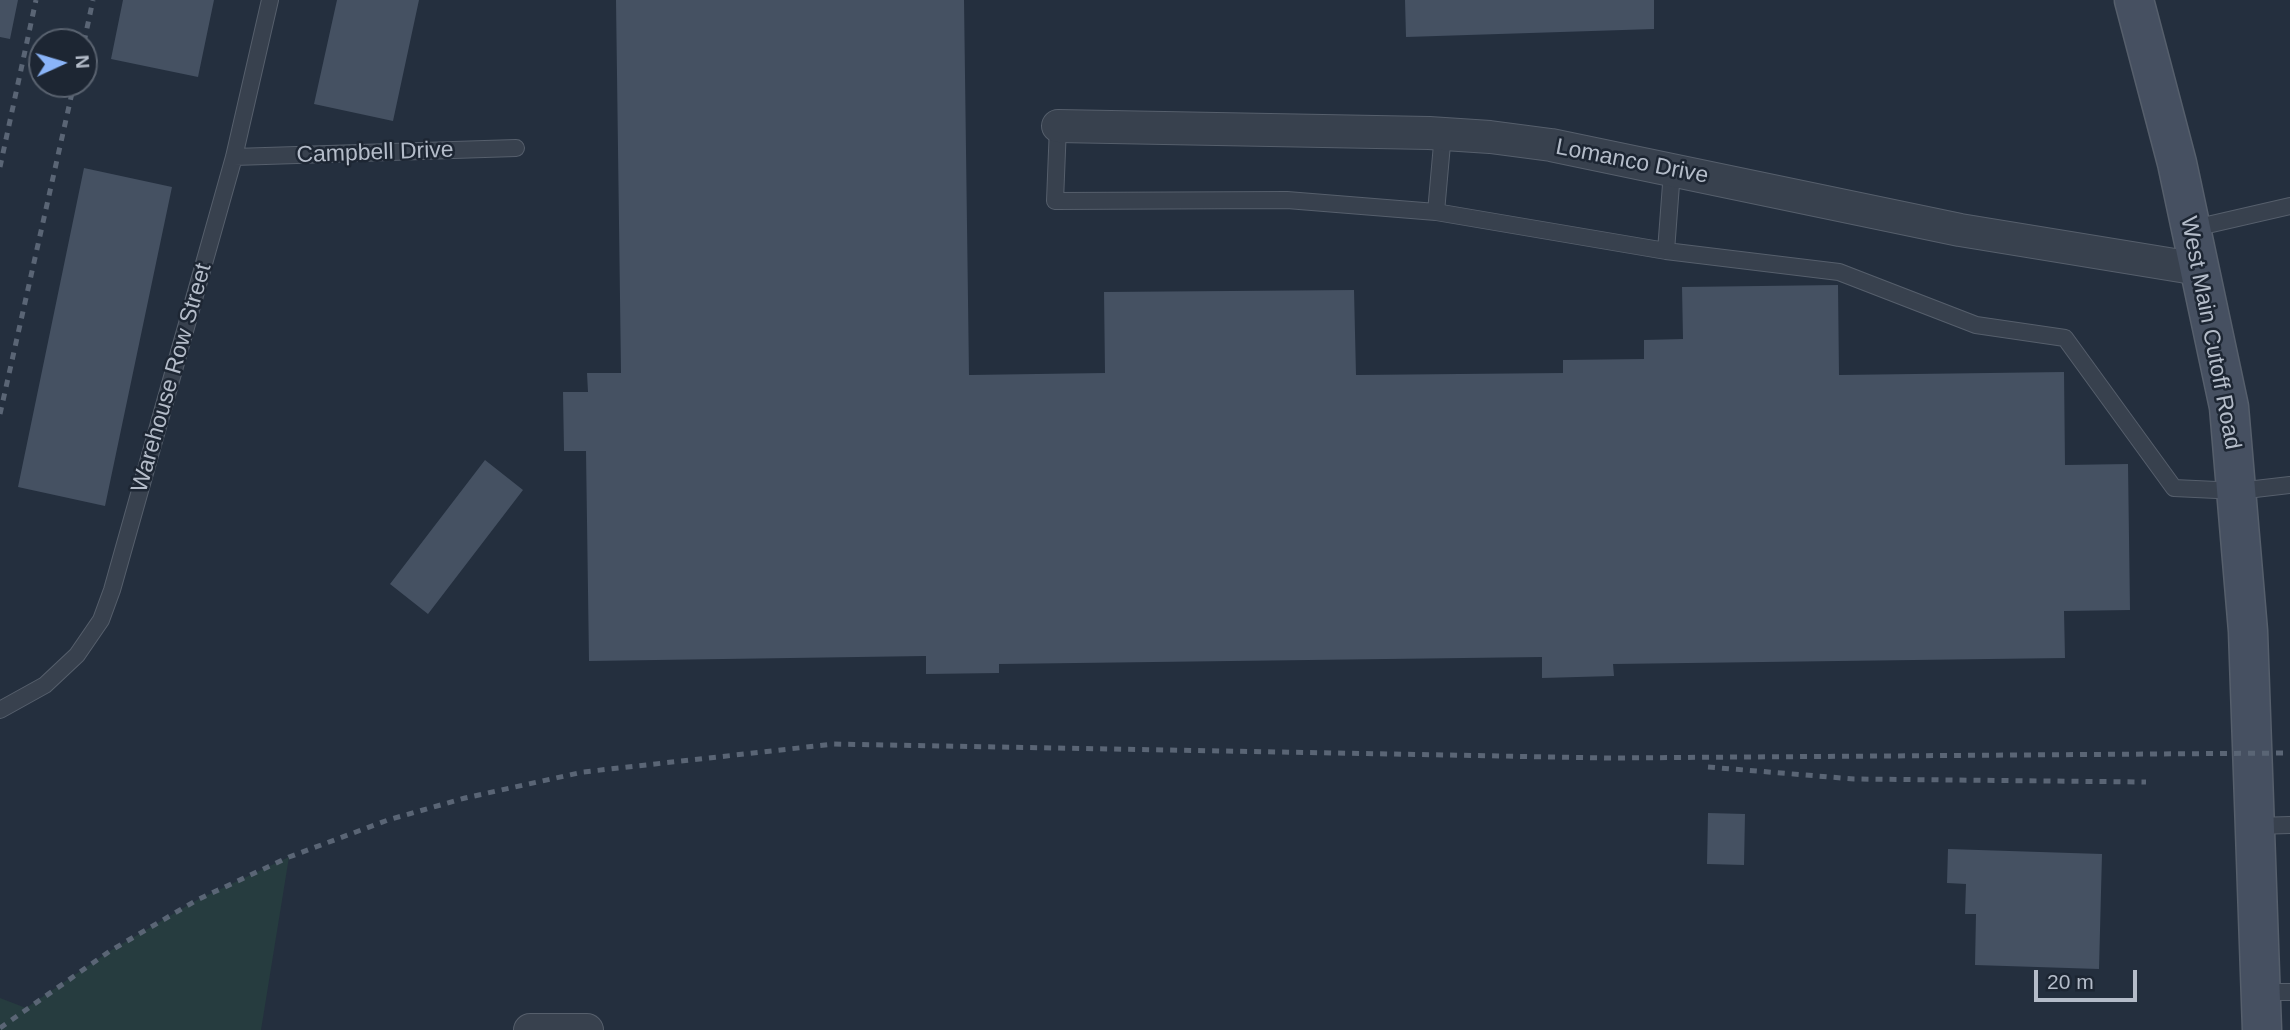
<!DOCTYPE html>
<html>
<head>
<meta charset="utf-8">
<style>
	body { margin:0 }
	#map { position:relative; width:2290px; height:1030px; overflow:hidden; background:#242f3e; font-family:Helvetica,sans-serif }
	canvas { display:block }
	.north { position:absolute; left:28px; top:28px; width:70px; height:70px; box-sizing:border-box; background:#1d2633; border:2px solid #59626f; border-radius:50%; rotate:86deg; font-size:19px; font-weight:700; line-height:28px; text-align:center; color:#b4bcc9 }
	.north::after { content:''; display:block; margin:auto; width:24px; height:32px; background:#8ab4f8; clip-path:polygon(50% 0,100% 100%,50% 72%,0 100%) }
	.scale { position:absolute; left:2034px; top:970px; width:103px; height:32px; box-sizing:border-box; border:4px solid #b4bcc9; border-top:0; padding-left:9px; font-size:21px; line-height:24px; white-space:nowrap; color:#b4bcc9; -webkit-text-stroke:5px #1d2633; paint-order:stroke }
</style>
</head>
<body>
<div id="map">
<canvas width="2290" height="1030"></canvas>
<div class="north">N</div>
<div class="scale">20 m</div>
</div>
<script>
const ctx = document.querySelector('canvas').getContext('2d');
ctx.lineJoin = 'round';
function fill(path, color) {
  ctx.fillStyle = color;
  ctx.fill(path, 'evenodd');
}
function toPath(rows) {
  const path = new Path2D();
  for (const r of rows) {
    path.moveTo(r[0], r[1]);
    for (let i = 2; i < r.length; i += 2) path.lineTo(r[i], r[i + 1]);
  }
  return path;
}
function stroke(path, color, width, dash) {
  ctx.strokeStyle = color;
  ctx.lineWidth = width;
  ctx.lineCap = dash ? 'butt' : 'round';
  ctx.setLineDash(dash || []);
  ctx.stroke(path);
}
function write(font, color, halo, rows, align = 'center') {
  ctx.font = font + ' Helvetica,sans-serif';
  ctx.lineWidth = 5;
  ctx.setLineDash([]);
  ctx.textBaseline = 'middle';
  ctx.strokeStyle = halo;
  ctx.fillStyle = color;
  for (const [text, x, y, turn = 0] of rows) {
    ctx.save();
    ctx.translate(x, y);
    ctx.rotate((+turn || 0) * Math.PI / 180);
    ctx.textAlign = isNaN(turn) ? turn : align;
    if (halo) ctx.strokeText(text, 0, 0);
    ctx.fillText(text, 0, 0);
    ctx.restore();
  }
}
fill(toPath([
	[289,857,261,1030,0,1030,0,998,26,1008,110,951,197,900]
]), '#263c3f');
fill(toPath([
	[0,0,18,0,10,39,0,37],
	[123,0,214,0,198,77,111,59],
	[337,0,419,0,393,121,314,104],
	[616,0,964,0,969,375,1105,373,1104,292,1354,290,1356,375,1563,373,1563,360,1644,359,1644,340,1683,339,1682,287,1838,285,1839,375,2064,372,2065,465,2128,464,2130,610,2064,611,2065,658,1613,664,1614,676,1542,678,1542,657,999,664,999,673,926,674,926,656,589,661,586,451,564,451,563,392,588,392,587,373,621,373],
	[1405,0,1654,0,1654,29,1406,37],
	[84,168,172,187,105,506,18,487],
	[485,460,523,490,428,614,390,584],
	[1708,813,1745,814,1744,865,1707,864],
	[1948,849,2102,854,2099,969,1975,965,1976,914,1965,914,1966,884,1947,883]
]), '#455162');
const lane = toPath([
	[1058,126,1055,201,1287,200,1436,212],
	[1443,133,1436,212,1666,251],
	[234,157,516,148],
	[1672,171,1666,251,1839,272,1976,325,2065,338,2174,488,2238,491,2290,485],
	[2190,229,2290,206],
	[0,710,45,685,77,655,101,620,112,590,234,157,270,0],
	[2256,826,2290,825],
	[2262,992,2290,992]
]);
const street = toPath([
	[1058,126,1429,133,1490,137,1551,145,1960,230,2199,269],
	[530,1030,587,1030]
]);
const secondary = toPath([
	[2134,0,2177,163,2229,407,2248,631,2262,1030]
]);
stroke(lane, '#565f6c', 18);
stroke(street, '#565f6c', 34);
stroke(secondary, '#565f6c', 41);
stroke(lane, '#38414e', 16);
stroke(street, '#38414e', 32);
stroke(secondary, '#465061', 38);
stroke(toPath([
	[84,42,93,0],
	[0,167,36,0],
	[0,414,74,84],
	[1708,767,1854,779,2146,782],
	[0,1028,110,951,197,900,289,857,388,820,465,798,583,772,834,744,1610,758,2290,753]
]), '#5a6575', 5, [7, 7]);
write('23px', '#b4bcc9', '#1d2633', [
	["Campbell Drive",375,153,-2],
	["Lomanco Drive",1632,162,11],
	["West Main Cutoff Road",2210,333,79],
	["Warehouse Row Street",172,378,-74]
]);
</script>
</body>
</html>
